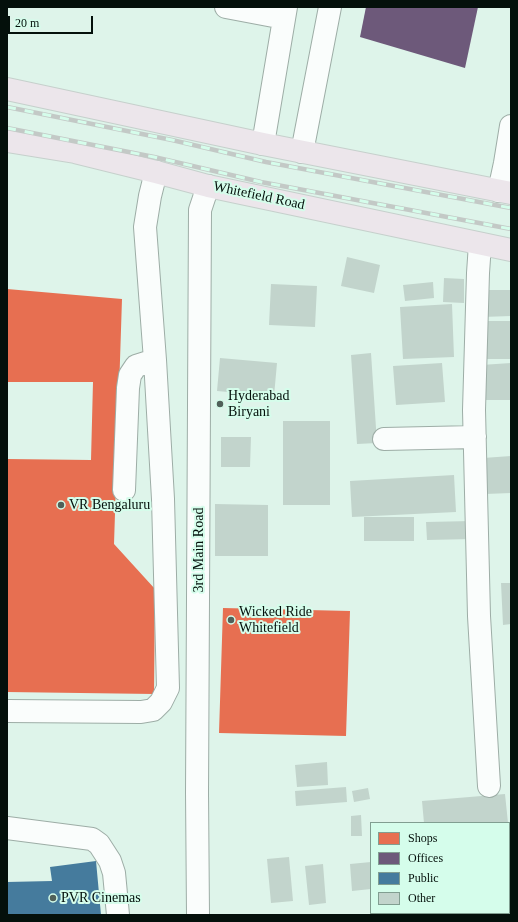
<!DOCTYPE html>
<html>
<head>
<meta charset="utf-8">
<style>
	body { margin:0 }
	#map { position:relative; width:518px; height:922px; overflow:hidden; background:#def4ea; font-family:"Times New Roman",serif }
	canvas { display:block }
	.frame { position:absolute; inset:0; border:8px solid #04100b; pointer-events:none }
	.legend { position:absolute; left:370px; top:822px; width:140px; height:92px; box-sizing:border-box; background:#d5fdeb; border:1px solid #819e91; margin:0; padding:5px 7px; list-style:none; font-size:12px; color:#04100b }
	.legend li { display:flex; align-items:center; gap:8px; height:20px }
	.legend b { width:20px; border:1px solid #819e91 }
	.scale { position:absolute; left:8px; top:16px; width:85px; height:18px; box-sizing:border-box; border:2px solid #04100b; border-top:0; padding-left:5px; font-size:12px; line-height:14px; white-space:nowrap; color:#04100b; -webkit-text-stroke:3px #d5fdeb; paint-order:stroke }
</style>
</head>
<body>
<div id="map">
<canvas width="518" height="922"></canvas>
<div class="frame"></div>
<ul class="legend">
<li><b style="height:11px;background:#e76f51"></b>Shops</li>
<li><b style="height:11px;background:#6d597a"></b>Offices</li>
<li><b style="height:11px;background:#457b9d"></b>Public</li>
<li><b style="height:11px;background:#c2d4cc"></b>Other</li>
</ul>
<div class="scale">20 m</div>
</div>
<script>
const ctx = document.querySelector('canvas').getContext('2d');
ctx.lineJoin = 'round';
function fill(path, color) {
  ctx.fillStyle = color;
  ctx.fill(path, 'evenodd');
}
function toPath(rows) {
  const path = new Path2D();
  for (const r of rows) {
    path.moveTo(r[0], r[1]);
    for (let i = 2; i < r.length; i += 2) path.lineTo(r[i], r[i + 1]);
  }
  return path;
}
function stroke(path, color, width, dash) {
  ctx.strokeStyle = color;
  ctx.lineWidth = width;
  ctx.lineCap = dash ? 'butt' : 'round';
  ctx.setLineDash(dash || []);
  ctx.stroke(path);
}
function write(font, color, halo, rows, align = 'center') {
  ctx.font = font + ' "Times New Roman",serif';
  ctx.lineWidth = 4;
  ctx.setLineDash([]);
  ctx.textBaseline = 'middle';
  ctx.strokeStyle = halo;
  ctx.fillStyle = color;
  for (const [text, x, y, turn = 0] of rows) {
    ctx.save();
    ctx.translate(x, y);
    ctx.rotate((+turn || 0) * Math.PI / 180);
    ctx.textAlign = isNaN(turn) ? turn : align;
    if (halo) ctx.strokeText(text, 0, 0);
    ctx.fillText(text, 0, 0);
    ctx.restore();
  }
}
fill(toPath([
	[7,289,122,299,114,544,155,589,154,694,7,692,7,459,91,460,93,382,7,382],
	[223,608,350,611,346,736,219,733]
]), '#e76f51');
fill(toPath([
	[366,7,478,7,465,68,360,37]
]), '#6d597a');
fill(toPath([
	[96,861,101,915,7,915,7,882,52,881,50,867]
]), '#457b9d');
fill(toPath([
	[347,257,380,265,374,293,341,286],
	[444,278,464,279,464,303,443,302],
	[433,282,434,298,405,301,403,285],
	[271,284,317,286,315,327,269,325],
	[481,290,511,290,511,316,482,317],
	[452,304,454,357,403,359,400,307],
	[484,321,511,321,511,359,484,359],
	[371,353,377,443,357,444,351,355],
	[220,358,277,363,274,396,217,391],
	[442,363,445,402,396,405,393,366],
	[511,363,511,400,482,400,481,365],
	[283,421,330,421,330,505,283,505],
	[221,437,251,437,250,467,221,467],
	[511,456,511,493,485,494,483,458],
	[454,475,456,512,352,517,350,481],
	[215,504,268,505,268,556,215,556],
	[364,517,414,517,414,541,364,541],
	[472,521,472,539,427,540,426,522],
	[501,583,511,583,511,624,503,625],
	[327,762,328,785,297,787,295,765],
	[346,787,347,802,296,806,295,791],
	[368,788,370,799,354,802,352,791],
	[505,794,508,823,424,823,422,801],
	[361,815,362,836,351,836,351,816],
	[289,857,293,901,271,903,267,859],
	[511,860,511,885,509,885,509,861],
	[371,862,371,889,352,891,350,864],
	[323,864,326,903,309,905,305,866],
	[511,906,511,915,509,915,509,907],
	[419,913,419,915,404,915,404,914],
	[451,913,451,915,437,915,437,914],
	[456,913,500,913,500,915,456,915]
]), '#c2d4cc');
const minor = toPath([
	[226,7,284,18],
	[263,144,286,7],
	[302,152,330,7],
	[499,191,505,163,511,126],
	[480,244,478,273,474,410,479,616,489,786],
	[384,439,475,437],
	[124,490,128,388,130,375,136,366,155,360],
	[7,711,141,712,153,710,161,702,168,688,163,499,155,360,145,227,150,196,156,172],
	[7,828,92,839,99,844,110,861,114,873,118,915],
	[198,915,197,792,200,210,208,186]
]);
const major = toPath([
	[7,89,263,144,511,193],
	[7,141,75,152,156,172,208,186,511,250]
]);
stroke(minor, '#9dada6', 24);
stroke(major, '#c6d0cc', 24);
stroke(minor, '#fafdfc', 22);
stroke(major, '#ece6eb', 22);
const rail = toPath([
	[7,107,172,140,266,162,511,208],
	[7,128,154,157,261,182,511,229]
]);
stroke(rail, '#c3c9c6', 4.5);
stroke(rail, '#d5fdeb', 3, [9]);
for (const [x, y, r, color] of [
	[220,404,4,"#506059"],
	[61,505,4,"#506059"],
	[231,620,4,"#506059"],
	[53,898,4,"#506059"]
]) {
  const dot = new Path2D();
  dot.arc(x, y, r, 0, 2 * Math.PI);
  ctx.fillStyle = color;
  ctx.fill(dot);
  stroke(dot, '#d5fdeb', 1.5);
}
write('14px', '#04100b', '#d5fdeb', [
	["Whitefield Road",259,196,12],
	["3rd Main Road",199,550,-90]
]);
write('14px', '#04100b', '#d5fdeb', [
	["Hyderabad",228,396],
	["Biryani",228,412],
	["VR Bengaluru",69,505],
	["Wicked Ride",239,612],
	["Whitefield",239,628],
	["PVR Cinemas",61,898]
], 'left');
</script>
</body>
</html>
